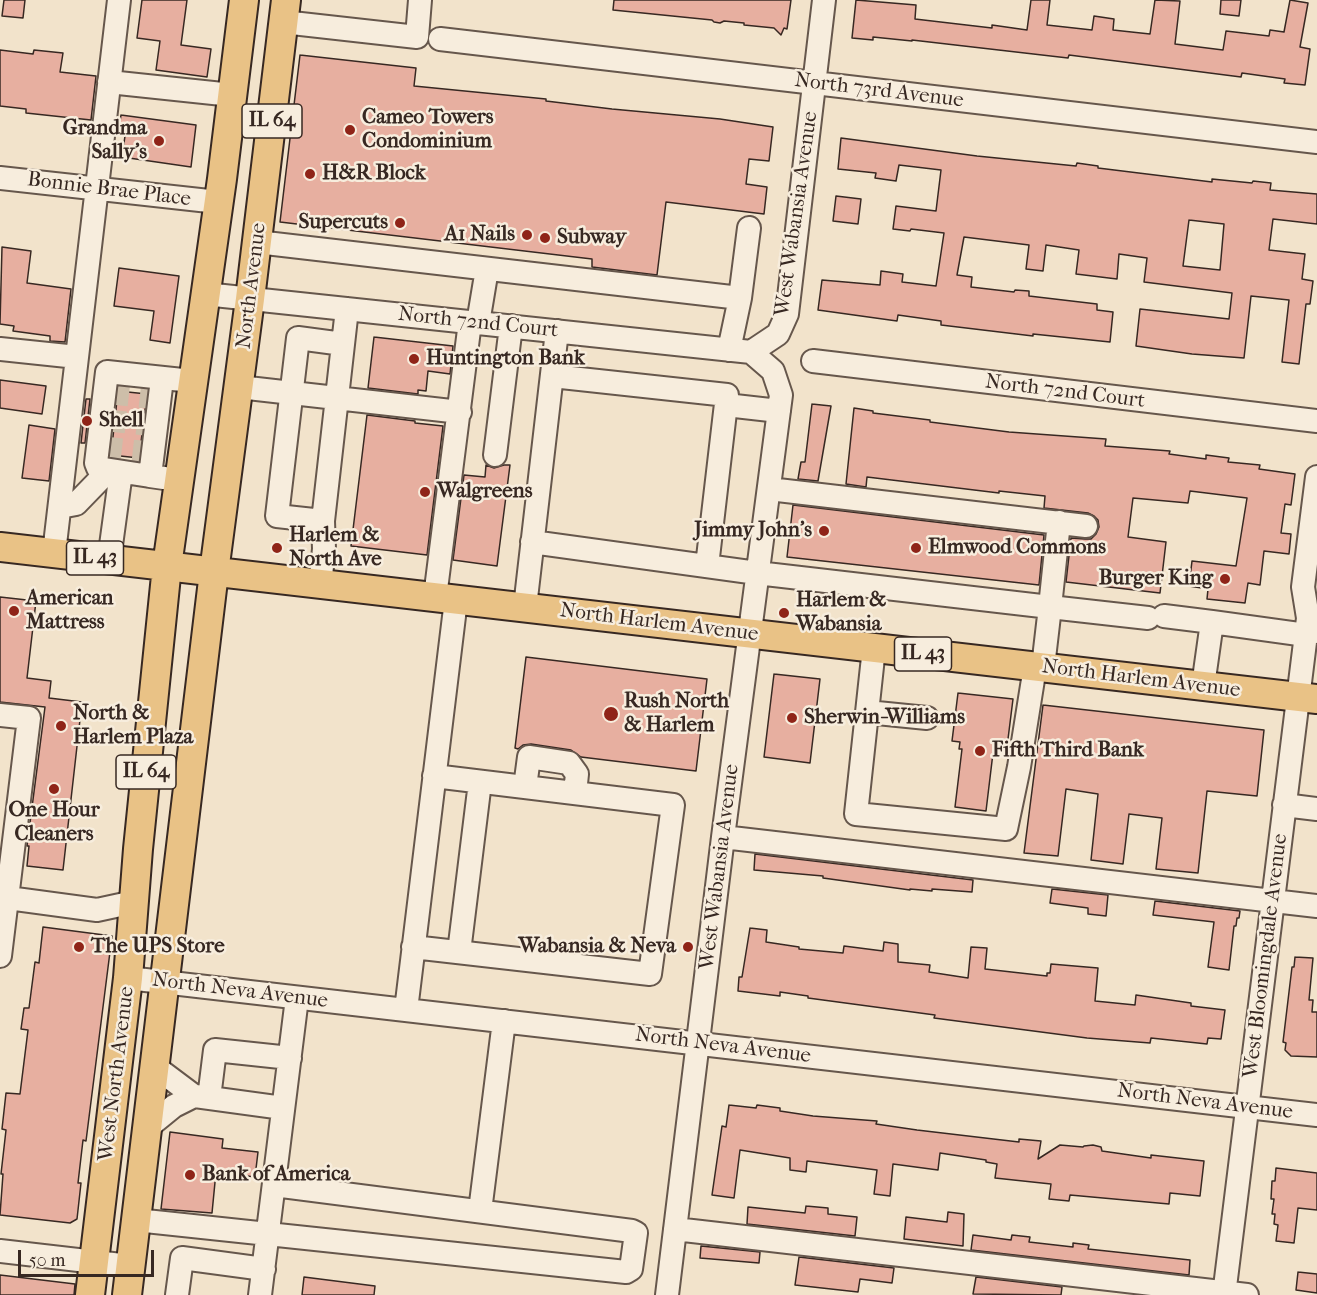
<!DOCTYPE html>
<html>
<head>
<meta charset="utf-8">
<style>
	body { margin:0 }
	#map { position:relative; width:1317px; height:1295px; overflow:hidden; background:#f2e3cb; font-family:"IM FELL French Canon",serif }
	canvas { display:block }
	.scale { position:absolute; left:18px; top:1250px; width:136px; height:27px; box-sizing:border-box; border:3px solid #372822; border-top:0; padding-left:8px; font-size:18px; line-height:21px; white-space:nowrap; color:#372822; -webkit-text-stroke:4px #f7eddd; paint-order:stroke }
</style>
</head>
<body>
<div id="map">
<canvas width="1317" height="1295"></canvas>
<div class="scale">50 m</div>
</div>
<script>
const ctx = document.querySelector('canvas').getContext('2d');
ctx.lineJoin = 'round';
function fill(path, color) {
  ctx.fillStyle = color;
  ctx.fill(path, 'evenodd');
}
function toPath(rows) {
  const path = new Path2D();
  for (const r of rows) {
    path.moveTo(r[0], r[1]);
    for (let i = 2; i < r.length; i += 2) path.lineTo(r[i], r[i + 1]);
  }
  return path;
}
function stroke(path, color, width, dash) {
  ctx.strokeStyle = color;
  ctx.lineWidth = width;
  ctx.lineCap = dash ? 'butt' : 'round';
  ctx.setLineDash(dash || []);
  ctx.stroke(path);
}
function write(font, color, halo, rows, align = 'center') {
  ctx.font = font + ' "IM FELL French Canon",serif';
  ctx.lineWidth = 5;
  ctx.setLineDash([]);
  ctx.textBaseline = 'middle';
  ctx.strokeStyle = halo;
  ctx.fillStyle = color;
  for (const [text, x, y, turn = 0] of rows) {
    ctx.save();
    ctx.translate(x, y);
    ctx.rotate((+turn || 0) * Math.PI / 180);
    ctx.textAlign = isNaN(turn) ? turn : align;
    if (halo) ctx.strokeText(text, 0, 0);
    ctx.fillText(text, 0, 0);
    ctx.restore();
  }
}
const building = toPath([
	[4,0,25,0,23,18,2,16,4,0],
	[142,0,187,0,181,45,211,49,207,77,156,70,160,41,137,38,142,0],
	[614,0,791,0,787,29,784,28,781,35,774,28,744,25,744,23,724,21,720,23,714,22,712,20,613,10,614,0],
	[856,0,916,5,915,19,992,28,992,25,1027,30,1031,0,1050,0,1047,25,1092,30,1094,16,1114,19,1113,30,1150,34,1155,0,1180,1,1175,44,1223,50,1226,31,1269,36,1270,30,1284,32,1290,0,1308,3,1300,47,1310,49,1305,85,1284,83,1285,79,1242,73,1241,77,1069,55,1068,58,912,40,912,41,873,37,873,40,852,38,856,0],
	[1221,0,1241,0,1239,16,1220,14,1221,0],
	[0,50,33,54,34,50,63,53,60,72,96,76,91,120,26,113,26,109,0,106,0,50],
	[300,55,416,68,414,86,546,99,546,101,612,109,720,119,773,127,769,161,749,159,746,184,767,187,764,214,666,202,657,275,592,267,592,259,280,222,300,55],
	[121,115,196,125,191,167,122,157,125,136,118,135,121,115],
	[841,138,977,156,1076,166,1077,163,1098,166,1098,168,1212,182,1212,179,1252,183,1253,181,1271,183,1270,190,1317,194,1317,224,1273,219,1269,250,1305,254,1302,279,1313,281,1310,304,1306,304,1299,364,1282,362,1289,300,1251,296,1244,358,1192,354,1136,346,1140,309,1229,319,1232,293,1144,282,1147,258,1119,254,1117,279,1076,274,1079,250,1046,245,1043,271,1026,269,1029,245,964,237,957,275,972,277,971,287,1014,292,1015,290,1029,291,1029,296,1097,304,1097,310,1113,312,1110,342,1033,334,1033,336,941,325,941,321,898,315,897,321,818,310,822,280,880,285,881,271,903,274,902,282,936,286,944,233,911,229,910,231,893,229,896,206,936,211,941,170,899,165,896,181,875,178,876,173,838,169,841,138],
	[1189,220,1224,224,1220,270,1183,266,1189,220],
	[836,196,861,199,858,224,833,221,836,196],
	[2,247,31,251,27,283,71,289,65,342,50,341,50,336,13,331,14,326,0,324,2,247],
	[119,268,179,276,170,343,150,340,154,311,114,306,119,268],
	[374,337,453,346,450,374,428,371,426,391,418,390,418,394,368,388,374,337],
	[0,380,46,386,42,414,0,408,0,380],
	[118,391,147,394,139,458,111,455,118,391],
	[86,399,90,399,85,443,81,443,86,399],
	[812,404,831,406,818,481,798,479,801,462,805,462,812,404],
	[854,408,873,411,873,413,930,420,930,422,1009,432,1106,439,1105,446,1170,451,1169,454,1206,459,1206,455,1229,458,1228,462,1260,465,1259,469,1295,474,1291,505,1285,504,1281,533,1291,534,1289,554,1264,551,1260,585,1248,583,1245,603,1207,599,1208,589,1189,586,1192,561,1236,566,1247,498,1190,491,1188,503,1133,498,1128,537,1166,542,1160,593,1066,582,1071,538,1085,539,1091,539,1096,534,1099,527,1098,520,1094,516,1088,513,1044,508,1045,496,999,491,999,493,867,477,866,487,846,484,854,408],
	[367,415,415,421,415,423,443,426,427,555,351,546,367,415],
	[29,425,55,429,49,481,22,478,29,425],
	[486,465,494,468,504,465,510,465,497,566,453,560,464,475,485,477,486,465],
	[793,505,1044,535,1039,585,787,557,793,505],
	[0,597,36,601,27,678,51,681,49,698,82,702,63,870,27,866,29,846,27,846,45,707,0,702,0,597],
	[526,657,707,679,696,771,581,757,571,750,531,744,523,745,518,749,515,748,526,657],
	[774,674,820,679,810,763,764,757,774,674],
	[958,693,1013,699,1007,747,998,746,997,754,993,753,986,811,955,807,962,749,959,749,960,742,952,741,958,693],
	[1043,705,1264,730,1257,796,1207,791,1198,873,1156,869,1162,818,1129,814,1123,864,1091,860,1098,794,1066,789,1058,856,1024,853,1043,705],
	[755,854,973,880,972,892,932,889,932,891,910,889,910,890,823,878,823,876,754,870,755,854],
	[1052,889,1108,895,1106,916,1088,914,1088,908,1050,903,1052,889],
	[1155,901,1240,911,1239,918,1237,918,1236,926,1234,926,1229,970,1208,967,1214,922,1153,915,1155,901],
	[43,927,112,936,86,1141,83,1140,78,1183,81,1183,77,1219,70,1223,0,1215,3,1174,1,1174,6,1130,2,1129,6,1093,20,1094,28,1030,21,1029,24,1008,29,1008,35,962,39,963,43,927],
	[750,928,767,930,766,942,799,947,799,949,843,953,844,946,883,951,884,942,898,944,898,962,930,965,929,972,968,978,971,947,987,948,985,969,1047,976,1047,973,1050,973,1051,964,1098,968,1095,1001,1135,1005,1136,995,1191,1003,1191,1006,1225,1010,1221,1039,1208,1038,1207,1044,1151,1038,1150,1043,1087,1038,934,1018,935,1015,808,998,808,996,780,992,780,996,738,991,739,977,742,977,750,928],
	[1295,957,1313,958,1309,1000,1313,1000,1312,1012,1317,1012,1317,1057,1291,1056,1285,1050,1286,1043,1283,1042,1292,967,1294,967,1295,957],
	[729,1105,756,1108,757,1105,780,1108,780,1111,813,1116,877,1121,876,1124,917,1130,1019,1142,1019,1139,1041,1141,1038,1159,1060,1145,1083,1147,1084,1146,1093,1145,1101,1147,1102,1151,1151,1158,1151,1155,1204,1161,1200,1196,1170,1193,1169,1204,1070,1195,1069,1201,1049,1199,1051,1184,995,1178,997,1164,986,1162,986,1160,940,1153,938,1170,893,1164,890,1196,874,1194,877,1170,807,1161,806,1172,790,1170,790,1158,740,1150,734,1198,712,1195,722,1126,726,1127,729,1105],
	[170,1132,223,1139,222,1148,258,1152,255,1177,216,1172,212,1213,161,1209,170,1132],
	[1276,1168,1317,1173,1317,1210,1298,1208,1294,1243,1276,1241,1278,1225,1274,1224,1275,1214,1272,1214,1274,1199,1271,1199,1272,1181,1275,1181,1276,1168],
	[806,1206,828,1208,828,1214,857,1217,855,1236,747,1224,748,1207,805,1213,806,1206],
	[948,1212,964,1214,963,1246,904,1239,906,1217,947,1222,948,1212],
	[973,1235,1011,1240,1012,1235,1030,1237,1029,1242,1073,1247,1073,1243,1089,1245,1088,1249,1190,1260,1189,1275,971,1250,973,1235],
	[701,1246,760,1252,759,1263,700,1258,701,1246],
	[799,1257,894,1268,892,1283,860,1279,858,1292,795,1285,799,1257],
	[1298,1272,1317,1274,1317,1293,1296,1290,1298,1272],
	[0,1275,75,1284,74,1295,0,1295,0,1275],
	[304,1277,375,1286,374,1295,302,1295,304,1277],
	[976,1277,1062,1287,1061,1295,973,1294,976,1277]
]);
fill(building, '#e7afa0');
stroke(building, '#372822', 1.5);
stroke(toPath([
	[107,393,152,398],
	[104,420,149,425],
	[100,447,146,452]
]), '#cdbea9', 22, [22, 11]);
const minor = toPath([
	[283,22,417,37,420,0],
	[440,39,1317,142],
	[109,82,232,95],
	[0,178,218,202],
	[257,242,740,298],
	[205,294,751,352],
	[478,323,487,269],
	[0,349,77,357],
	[729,350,740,298,749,228],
	[751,352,778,334,787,314,824,0],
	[813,361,1317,421],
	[552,376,727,395,707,566],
	[162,379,150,476,164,478],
	[239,387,460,412],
	[726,405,779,411],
	[495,455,511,326],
	[150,476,98,468,96,463,107,372,192,381],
	[769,489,1086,526],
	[60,507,76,504,108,471],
	[323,521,277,516,298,338,343,344],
	[532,542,757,573,1050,607,1059,522],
	[54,553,119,0],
	[109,560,121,472],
	[320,584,324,549,323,521,347,309],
	[435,597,470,322],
	[525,607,557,331],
	[1164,616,1212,622,1203,686],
	[1212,622,1306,635,1317,631],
	[874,648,856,814,1006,829,1019,767,1035,667],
	[1043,667,1050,607,1148,618],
	[867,712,927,718],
	[0,715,29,718,0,956],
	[525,787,529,757,569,763,577,774,575,793],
	[1284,805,1317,809],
	[723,837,1317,906],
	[8,898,97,910,134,902],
	[413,947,650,974,673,805,434,776],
	[459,952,480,782],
	[128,978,1317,1115],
	[406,1010,456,600],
	[195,1096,283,1108],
	[209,1098,215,1050,290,1058],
	[147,1128,174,1106,194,1096,154,1066],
	[480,1211,504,1021],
	[136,1220,626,1272,631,1269,636,1233,632,1231,274,1185],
	[675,1229,1247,1295],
	[0,1251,130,1266],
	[177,1295,182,1258,264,1269],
	[260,1295,297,998],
	[667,1295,723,837,781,395,773,371,751,352],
	[1224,1295,1308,618,1303,587,1317,477]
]);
const major = toPath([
	[0,547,1317,699],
	[90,1295,128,978,138,849,167,566,222,179,244,0],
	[127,1295,214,572,250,299,286,0]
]);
stroke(minor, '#66574c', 26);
stroke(major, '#372822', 32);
stroke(minor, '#f7eddd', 22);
stroke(major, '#e9c286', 28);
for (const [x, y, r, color] of [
	[350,130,6,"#8f2418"],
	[159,141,6,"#8f2418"],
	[310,174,6,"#8f2418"],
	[400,223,6,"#8f2418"],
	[527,235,6,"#8f2418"],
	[545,238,6,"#8f2418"],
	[414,359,6,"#8f2418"],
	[87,421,6,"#8f2418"],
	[425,492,6,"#8f2418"],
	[824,531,6,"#8f2418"],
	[277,548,6,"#8f2418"],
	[916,548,6,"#8f2418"],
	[1225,579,6,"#8f2418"],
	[14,611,6,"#8f2418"],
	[784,613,6,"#8f2418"],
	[611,714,8,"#8f2418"],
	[792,718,6,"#8f2418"],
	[61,726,6,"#8f2418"],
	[980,751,6,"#8f2418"],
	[54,789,6,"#8f2418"],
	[79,947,6,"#8f2418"],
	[688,947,6,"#8f2418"],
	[190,1175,6,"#8f2418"]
]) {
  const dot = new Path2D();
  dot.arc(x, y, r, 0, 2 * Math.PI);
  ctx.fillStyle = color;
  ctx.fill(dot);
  stroke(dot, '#f7eddd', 2);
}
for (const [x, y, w] of [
	[272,121,60],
	[95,558,57],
	[923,654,57],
	[146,772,60]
]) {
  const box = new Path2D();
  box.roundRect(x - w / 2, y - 17, w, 34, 4.5);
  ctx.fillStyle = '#f7eddd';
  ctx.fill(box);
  stroke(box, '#372822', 1.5);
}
write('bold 20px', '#372822', null, [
	["IL 64",272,121],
	["IL 43",95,558],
	["IL 43",923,654],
	["IL 64",146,772]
]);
write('21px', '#372822', '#f7eddd', [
	["North 73rd Avenue",879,91,7],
	["Bonnie Brae Place",109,190,7],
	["West Wabansia Avenue",797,214,-82],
	["North Avenue",252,286,-83],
	["North 72nd Court",478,323,6],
	["North 72nd Court",1065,392,7],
	["North Harlem Avenue",659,623,7],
	["North Harlem Avenue",1141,679,7],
	["West Wabansia Avenue",720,867,-83],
	["West Bloomingdale Avenue",1266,956,-83],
	["North Neva Avenue",240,991,7],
	["North Neva Avenue",723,1046,7],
	["West North Avenue",117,1074,-83],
	["North Neva Avenue",1205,1102,7]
]);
write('bold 21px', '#372822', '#f7eddd', [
	["Cameo Towers",362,118],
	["Condominium",362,142],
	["Grandma",147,129,"right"],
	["Sally's",147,153,"right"],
	["H&R Block",322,174],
	["Supercuts",388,223,"right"],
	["A1 Nails",515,235,"right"],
	["Subway",557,238],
	["Huntington Bank",426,359],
	["Shell",99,421],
	["Walgreens",437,492],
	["Jimmy John's",812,531,"right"],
	["Harlem &",289,536],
	["North Ave",289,560],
	["Elmwood Commons",928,548],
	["Burger King",1213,579,"right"],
	["American",26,599],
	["Mattress",26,623],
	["Harlem &",796,601],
	["Wabansia",796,625],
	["Rush North",624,702],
	["& Harlem",624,726],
	["North &",73,714],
	["Harlem Plaza",73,738],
	["Sherwin-Williams",804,718],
	["Fifth Third Bank",992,751],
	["One Hour",54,811,"center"],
	["Cleaners",54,835,"center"],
	["The UPS Store",91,947],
	["Wabansia & Neva",676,947,"right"],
	["Bank of America",202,1175]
], 'left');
</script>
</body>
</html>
